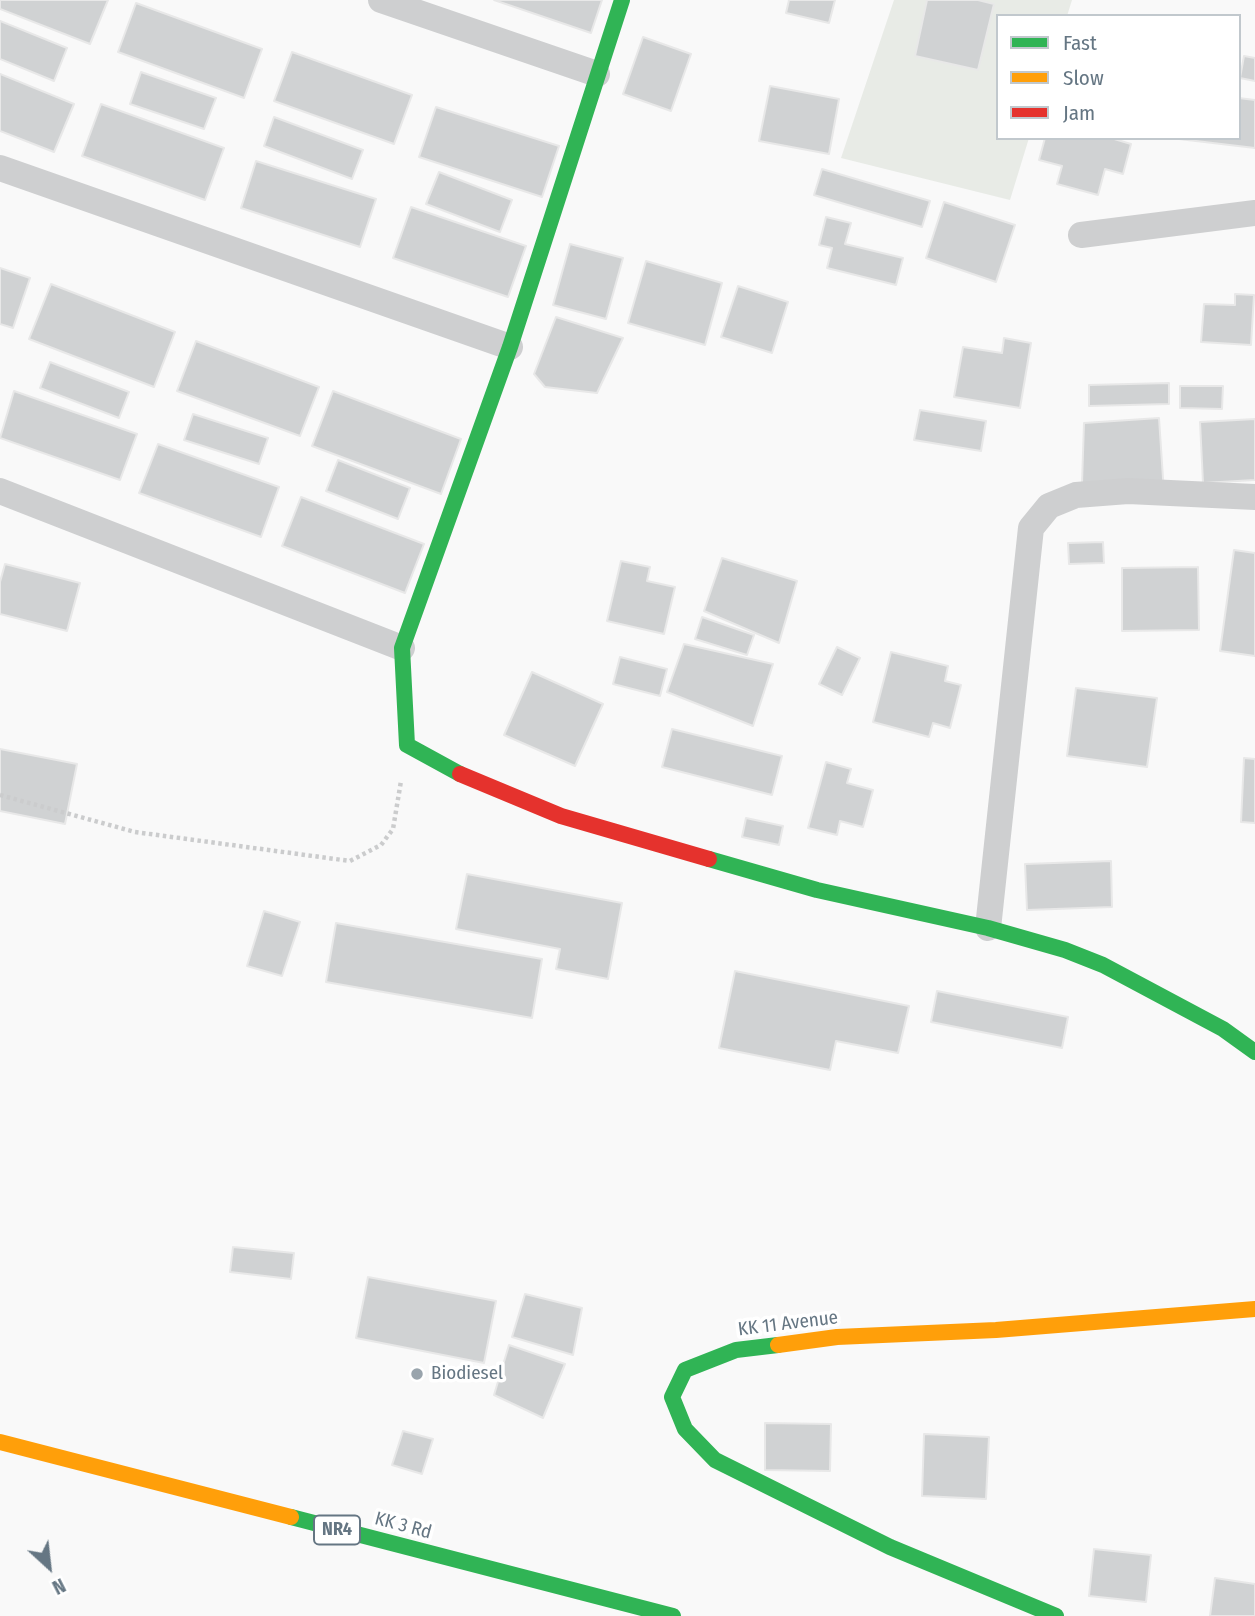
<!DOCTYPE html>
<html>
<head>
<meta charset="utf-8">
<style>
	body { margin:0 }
	#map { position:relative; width:1255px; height:1616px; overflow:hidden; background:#f9f9f9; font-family:"Fira Sans Condensed",sans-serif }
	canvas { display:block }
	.legend { position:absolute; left:996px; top:14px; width:245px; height:126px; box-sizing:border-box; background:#fff; border:2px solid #c1c8cd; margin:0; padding:9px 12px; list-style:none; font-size:21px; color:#657683 }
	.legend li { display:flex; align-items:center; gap:14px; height:35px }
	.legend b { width:35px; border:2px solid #c1c8cd }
	.north { position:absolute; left:14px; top:1532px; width:70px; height:70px; -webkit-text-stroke:5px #fff; paint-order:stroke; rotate:153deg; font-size:19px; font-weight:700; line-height:28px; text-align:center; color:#657683 }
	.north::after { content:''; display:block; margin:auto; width:24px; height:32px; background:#657683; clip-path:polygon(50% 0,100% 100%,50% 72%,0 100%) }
</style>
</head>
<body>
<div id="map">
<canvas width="1255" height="1616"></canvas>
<ul class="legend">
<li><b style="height:9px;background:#30b455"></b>Fast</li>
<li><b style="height:9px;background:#ff9f0a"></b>Slow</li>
<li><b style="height:9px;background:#e5322d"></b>Jam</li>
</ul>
<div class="north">N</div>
</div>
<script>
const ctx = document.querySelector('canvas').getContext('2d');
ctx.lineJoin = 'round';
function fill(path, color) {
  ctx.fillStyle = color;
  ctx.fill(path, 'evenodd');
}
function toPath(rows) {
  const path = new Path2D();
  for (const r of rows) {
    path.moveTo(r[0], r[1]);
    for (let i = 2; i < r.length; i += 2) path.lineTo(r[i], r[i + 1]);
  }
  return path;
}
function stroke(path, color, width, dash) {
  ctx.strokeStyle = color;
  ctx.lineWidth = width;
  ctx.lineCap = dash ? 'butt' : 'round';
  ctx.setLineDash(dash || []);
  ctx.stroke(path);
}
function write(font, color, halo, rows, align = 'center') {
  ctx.font = font + ' "Fira Sans Condensed",sans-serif';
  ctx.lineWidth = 7;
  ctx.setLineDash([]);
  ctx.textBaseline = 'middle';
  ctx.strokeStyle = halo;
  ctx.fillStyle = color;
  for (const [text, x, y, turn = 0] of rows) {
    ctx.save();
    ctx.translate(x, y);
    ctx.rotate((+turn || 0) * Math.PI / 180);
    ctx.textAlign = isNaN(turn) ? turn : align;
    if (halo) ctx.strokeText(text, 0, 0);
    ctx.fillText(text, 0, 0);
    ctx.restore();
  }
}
fill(toPath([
	[894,0,1072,0,1067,16,998,16,998,138,1029,138,1010,200,841,158]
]), '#e8ebe6');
const building = toPath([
	[0,0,108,0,90,44,0,9,0,0],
	[494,0,602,0,591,33,494,0],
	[789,0,835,0,829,23,786,13,789,0],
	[927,0,978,0,994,4,978,70,915,56,927,0],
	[136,3,262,49,244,98,118,52,136,3],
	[0,21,67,48,54,81,0,59,0,21],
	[643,37,691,54,671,111,623,94,643,37],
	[292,52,412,95,394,144,274,101,292,52],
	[1244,56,1255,58,1255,81,1240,78,1244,56],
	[141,72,216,98,204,129,130,104,141,72],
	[0,74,74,104,54,152,0,131,0,74],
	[770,86,839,99,829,154,759,141,770,86],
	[1239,98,1255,100,1255,148,1179,139,1239,138,1239,98],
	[101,104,224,148,205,200,82,156,101,104],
	[436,107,559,146,542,197,419,157,436,107],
	[274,117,363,150,352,179,264,146,274,117],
	[1045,138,1111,138,1131,144,1123,174,1105,169,1098,195,1057,184,1062,166,1039,160,1045,138],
	[256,161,376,199,360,247,241,208,256,161],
	[822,169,930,201,922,227,814,195,822,169],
	[439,172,512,200,500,232,426,204,439,172],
	[944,202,1015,225,996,282,926,258,944,202],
	[411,207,526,246,508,297,393,258,411,207],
	[826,217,851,223,845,244,903,258,896,285,827,268,832,248,819,245,826,217],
	[570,244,623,258,606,319,553,305,570,244],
	[646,261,722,283,705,345,628,323,646,261],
	[0,268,30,278,13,328,0,324,0,268],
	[51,284,175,332,154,387,29,339,51,284],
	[738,286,788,302,772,353,721,337,738,286],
	[1235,294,1254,295,1251,345,1201,342,1204,304,1235,305,1235,294],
	[556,317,623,338,597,393,545,387,534,374,556,317],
	[1004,338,1031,343,1020,408,954,397,963,347,1002,353,1004,338],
	[196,341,319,387,300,436,177,391,196,341],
	[50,362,129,392,119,418,40,388,50,362],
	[1169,383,1169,404,1089,406,1089,385,1169,383],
	[1180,386,1223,386,1222,409,1180,408,1180,386],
	[14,391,137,434,120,480,0,438,14,391],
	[333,391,461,439,441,494,312,446,333,391],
	[920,410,986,421,981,451,914,440,920,410],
	[193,414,268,438,259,464,184,440,193,414],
	[1159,418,1164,493,1082,483,1084,423,1159,418],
	[1255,419,1255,480,1203,483,1200,422,1255,419],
	[158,444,279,487,261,537,139,493,158,444],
	[338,460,410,488,398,519,326,491,338,460],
	[301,497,424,544,405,593,282,546,301,497],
	[1103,542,1104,563,1069,564,1068,543,1103,542],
	[1234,550,1255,553,1255,656,1220,651,1234,550],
	[722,558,797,581,779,643,704,611,722,558],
	[621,561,650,567,647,581,675,587,664,634,607,621,621,561],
	[5,564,80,583,67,631,0,614,0,582,5,564],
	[1198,567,1199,630,1122,631,1122,568,1198,567],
	[702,617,754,635,747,655,695,639,702,617],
	[684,644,773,664,753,726,667,692,684,644],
	[837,647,860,658,842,695,819,684,837,647],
	[891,652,948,666,945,681,961,685,950,728,933,723,929,737,873,722,891,652],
	[620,657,667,669,660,696,613,684,620,657],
	[532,672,603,704,575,766,504,735,532,672],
	[1076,688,1157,698,1147,767,1067,756,1076,688],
	[672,729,782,756,772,795,662,767,672,729],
	[0,749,77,764,65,824,0,811,0,749],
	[1244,758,1255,759,1255,823,1241,822,1244,758],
	[826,762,851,769,847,783,873,790,863,827,840,821,837,835,808,828,826,762],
	[746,818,783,826,779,845,742,837,746,818],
	[1111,861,1112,907,1027,910,1025,864,1111,861],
	[467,874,622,903,608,979,556,969,560,949,456,929,467,874],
	[264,911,300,922,282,976,247,966,264,911],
	[336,923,542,959,532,1018,326,982,336,923],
	[735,971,909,1006,898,1053,836,1041,830,1070,719,1048,735,971],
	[937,991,1068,1017,1062,1048,931,1022,937,991],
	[233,1247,294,1253,291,1279,230,1272,233,1247],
	[368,1277,496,1301,484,1363,356,1338,368,1277],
	[525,1294,582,1308,573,1355,512,1337,525,1294],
	[509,1345,565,1364,543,1418,494,1395,509,1345],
	[765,1423,831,1424,830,1471,765,1470,765,1423],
	[403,1431,433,1439,422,1474,392,1465,403,1431],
	[924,1434,989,1437,986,1499,922,1496,924,1434],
	[1094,1549,1151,1555,1146,1602,1089,1596,1094,1549],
	[1215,1578,1255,1584,1255,1616,1210,1616,1215,1578]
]);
fill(building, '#d0d2d3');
stroke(building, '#e8e8e8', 2);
stroke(toPath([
	[0,795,135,832,350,861,381,845,393,829,401,781]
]), '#cbcccd', 4.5, [3.5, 3.5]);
stroke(toPath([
	[381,0,597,74],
	[0,168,510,347],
	[1081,235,1255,213],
	[0,491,402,648],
	[988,928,1031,528,1049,506,1076,495,1128,491,1255,497]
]), '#cecfd0', 26);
stroke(toPath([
	[460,774,407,745,402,648,510,347,622,0],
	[709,859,817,890,988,928,1065,950,1103,965,1223,1029,1255,1052],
	[778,1345,736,1350,685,1370,672,1397,685,1429,715,1460,890,1547,1056,1616],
	[291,1517,673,1616]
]), '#30b455', 16);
stroke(toPath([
	[778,1345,837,1337,996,1330,1255,1309],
	[0,1442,291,1517]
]), '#ff9f0a', 16);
stroke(toPath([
	[460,774,561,816,709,859]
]), '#e5322d', 16);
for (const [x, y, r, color] of [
	[417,1374,7,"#99a4ac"]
]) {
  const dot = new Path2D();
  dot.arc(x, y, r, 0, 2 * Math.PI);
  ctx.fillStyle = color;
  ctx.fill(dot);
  stroke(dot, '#fff', 2.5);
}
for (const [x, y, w] of [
	[337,1530,46]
]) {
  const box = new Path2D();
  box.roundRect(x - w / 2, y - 14.5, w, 29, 5);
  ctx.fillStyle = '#fff';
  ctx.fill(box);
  stroke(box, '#657683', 2);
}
write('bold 18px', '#657683', null, [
	["NR4",337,1530]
]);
write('19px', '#657683', '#fff', [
	["KK 11 Avenue",788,1324,-7],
	["KK 3 Rd",403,1526,15]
]);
write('19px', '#657683', '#fff', [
	["Biodiesel",431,1374]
], 'left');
</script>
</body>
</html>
